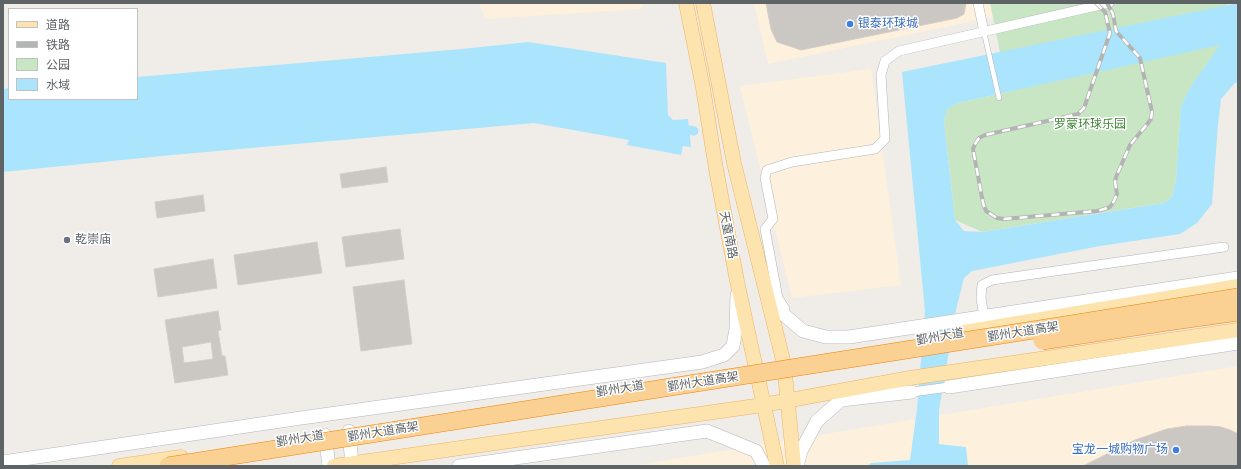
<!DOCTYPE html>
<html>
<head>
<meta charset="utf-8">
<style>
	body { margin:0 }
	#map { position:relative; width:1241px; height:469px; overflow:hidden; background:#f0ece7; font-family:"Noto Sans","Noto Sans SC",sans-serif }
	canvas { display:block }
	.frame { position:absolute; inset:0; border:4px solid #5e6366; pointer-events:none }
	.legend { position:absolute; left:8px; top:8px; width:130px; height:92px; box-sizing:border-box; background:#fff; border:1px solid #bfc1c2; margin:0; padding:5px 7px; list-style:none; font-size:12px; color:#5e6366 }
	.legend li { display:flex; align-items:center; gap:8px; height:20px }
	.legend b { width:20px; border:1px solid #bfc1c2 }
</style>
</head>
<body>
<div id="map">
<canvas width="1241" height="469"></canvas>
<div class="frame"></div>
<ul class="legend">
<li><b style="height:5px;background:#fde4af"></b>道路</li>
<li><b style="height:5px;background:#b3b4b4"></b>铁路</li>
<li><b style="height:11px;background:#c9e6c4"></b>公园</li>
<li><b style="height:11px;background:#aae5fd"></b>水域</li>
</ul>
</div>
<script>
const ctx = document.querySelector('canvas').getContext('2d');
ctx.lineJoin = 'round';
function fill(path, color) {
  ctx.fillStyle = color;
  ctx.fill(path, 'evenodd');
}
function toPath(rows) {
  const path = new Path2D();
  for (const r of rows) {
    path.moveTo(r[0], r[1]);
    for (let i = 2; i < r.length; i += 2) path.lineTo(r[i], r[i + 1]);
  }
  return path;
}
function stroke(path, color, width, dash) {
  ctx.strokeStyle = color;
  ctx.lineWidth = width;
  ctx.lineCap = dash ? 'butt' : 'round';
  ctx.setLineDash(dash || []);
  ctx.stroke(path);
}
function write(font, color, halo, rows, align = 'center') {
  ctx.font = font + ' "Noto Sans","Noto Sans SC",sans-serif';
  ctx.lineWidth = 3;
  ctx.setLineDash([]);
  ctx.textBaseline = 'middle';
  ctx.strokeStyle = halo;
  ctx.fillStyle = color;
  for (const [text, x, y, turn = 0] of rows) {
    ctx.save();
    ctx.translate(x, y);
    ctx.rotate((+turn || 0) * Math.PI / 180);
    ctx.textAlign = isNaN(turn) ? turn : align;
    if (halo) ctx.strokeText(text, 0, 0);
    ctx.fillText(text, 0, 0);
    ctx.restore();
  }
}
fill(toPath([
	[479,3,645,3,641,9,485,19],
	[754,3,990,3,993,17,768,64],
	[871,69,901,285,792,298,740,86],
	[1238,366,1238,466,631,466]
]), '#fdf1de');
fill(toPath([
	[990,3,1227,3,1221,45,1203,69,1181,106,1176,180,1172,197,1164,203,982,232,955,220,944,122,947,109,958,103,1008,92]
]), '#c9e6c4');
fill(toPath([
	[1238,3,1238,82,1235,83,1221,99,1218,125,1212,204,1197,223,1180,234,1100,246,972,271,964,278,956,310,939,410,939,444,966,447,968,466,867,466,871,463,910,460,917,409,925,311,902,72],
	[1220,45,1191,86,1181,106,1176,180,1172,197,1164,203,982,232,964,231,955,220,944,122,947,109,958,103],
	[528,42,666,63,668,115,673,120,688,119,691,147,683,146,681,155,627,145,629,140,534,123,172,155,3,172,3,89,9,88,9,99,137,99,137,77,462,49]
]), '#aae5fd');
stroke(toPath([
	[678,128,694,131]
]), '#aae5fd', 9);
const building = toPath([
	[766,3,966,3,964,14,957,18,801,50,777,42,771,29,766,3],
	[386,167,388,182,342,188,340,174,386,167],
	[203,195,205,211,157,218,155,202,203,195],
	[400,229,404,259,346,267,342,237,400,229],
	[317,242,322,273,238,285,234,255,317,242],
	[213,259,217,288,158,297,154,269,213,259],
	[404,280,412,344,361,351,353,287,404,280],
	[218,311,221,330,218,331,222,356,225,356,228,375,175,383,165,320,218,311],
	[211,342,213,359,184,363,182,347,211,342],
	[1187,426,1211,426,1221,427,1230,430,1238,434,1238,466,1083,466,1135,440,1167,429,1187,426]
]);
fill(building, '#cbc7c3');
stroke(building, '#d5cdc5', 1);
const lane = toPath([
	[984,32,999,98]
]);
const street = toPath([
	[978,3,984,32],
	[785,309,778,298,765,229,773,219,765,178,767,170,792,162,875,149,885,139,881,75,885,61,899,51,1109,3],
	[984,317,981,298,982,285,992,280,1224,247],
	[912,392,949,387]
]);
const secondary = toPath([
	[767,294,783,314,803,331,826,337,849,337,1238,278],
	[949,387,1238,343],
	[349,431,352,466],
	[325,435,329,466],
	[3,462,301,418,702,362,724,355,733,346,736,329,737,295],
	[459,466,707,431,756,451,764,466],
	[797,466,801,451,817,421,841,400,912,392]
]);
const primary = toPath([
	[686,3,703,88,716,169,737,281,777,466],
	[703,3,734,163,784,364,794,466],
	[964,332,1238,286],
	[119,466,181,457],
	[334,466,763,405,910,378,1238,330]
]);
stroke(lane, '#b2b5b8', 5.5);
stroke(street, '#b2b5b8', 10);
stroke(secondary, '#b3b7bb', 14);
stroke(primary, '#eeb162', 15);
stroke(lane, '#fff', 4.5);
stroke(street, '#fff', 9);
stroke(secondary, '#fff', 13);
stroke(primary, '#fde4af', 14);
const rail = toPath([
	[1096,3,1105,12,1110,33,1084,108,1078,114,985,135,979,138,975,144,973,149,983,203,986,211,997,218,1004,219,1097,211,1104,209,1110,207,1114,201,1117,194,1115,182,1116,177,1130,145,1148,123,1151,119,1152,112,1140,58,1116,31,1113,14,1107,3]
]);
stroke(rail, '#b3b4b4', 4);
stroke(rail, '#fff', 2.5, [8]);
const highwayBridge = toPath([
	[1042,341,1174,321,1238,312],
	[168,466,1078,323,1238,297]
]);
stroke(highwayBridge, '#f08306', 18, []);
stroke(highwayBridge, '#fad093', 17);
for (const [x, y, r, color] of [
	[850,24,4,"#3f7fe0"],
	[67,240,4,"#6b7280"],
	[1176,450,4,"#3f7fe0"]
]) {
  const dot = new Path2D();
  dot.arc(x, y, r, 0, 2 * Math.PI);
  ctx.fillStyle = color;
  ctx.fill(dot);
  stroke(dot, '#fff', 1.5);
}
write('12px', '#366cbe', '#fff', [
	["银泰环球城",858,24],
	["宝龙一城购物广场",1168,450,"right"]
], 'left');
write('12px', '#408437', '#fff', [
	["罗蒙环球乐园",1090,125]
]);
write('12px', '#5e6366', '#fff', [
	["天童南路",728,235,79],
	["鄞州大道高架",1023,332,-9],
	["鄞州大道",940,337,-10],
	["鄞州大道高架",703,382,-9],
	["鄞州大道",620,389,-9],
	["鄞州大道高架",383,432,-9],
	["鄞州大道",300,439,-9]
]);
write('12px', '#5b616d', '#fff', [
	["乾崇庙",75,240]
], 'left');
</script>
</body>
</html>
